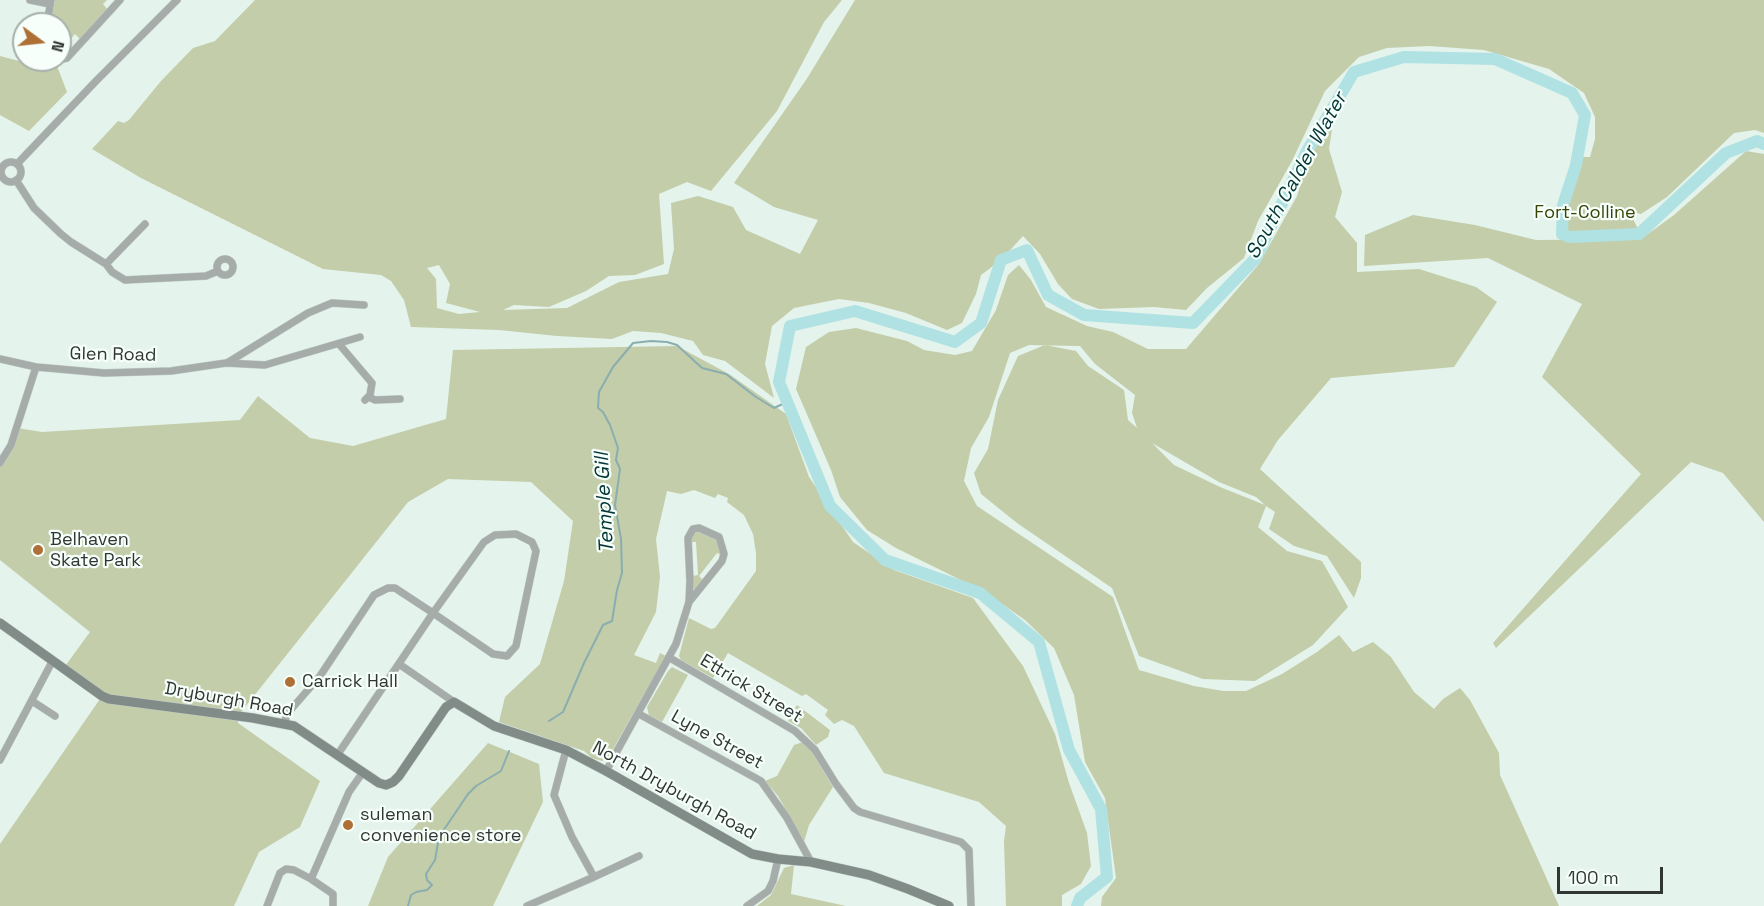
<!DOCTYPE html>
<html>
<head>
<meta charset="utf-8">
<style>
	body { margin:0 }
	#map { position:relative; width:1764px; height:906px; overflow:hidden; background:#e4f3eb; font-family:"Space Grotesk",sans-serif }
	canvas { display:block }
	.north { position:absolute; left:12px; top:12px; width:60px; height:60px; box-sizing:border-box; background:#f6fffa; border:2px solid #a7afaa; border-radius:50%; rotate:105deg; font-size:16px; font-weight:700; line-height:24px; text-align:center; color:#303633 }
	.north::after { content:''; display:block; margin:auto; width:21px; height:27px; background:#ae7035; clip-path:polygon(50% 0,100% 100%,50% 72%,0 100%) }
	.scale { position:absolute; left:1557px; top:867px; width:106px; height:27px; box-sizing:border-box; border:3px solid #303633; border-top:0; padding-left:8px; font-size:18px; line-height:21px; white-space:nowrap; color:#303633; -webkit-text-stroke:4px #f6fffa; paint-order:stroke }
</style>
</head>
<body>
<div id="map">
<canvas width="1764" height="906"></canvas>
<div class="north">N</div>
<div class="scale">100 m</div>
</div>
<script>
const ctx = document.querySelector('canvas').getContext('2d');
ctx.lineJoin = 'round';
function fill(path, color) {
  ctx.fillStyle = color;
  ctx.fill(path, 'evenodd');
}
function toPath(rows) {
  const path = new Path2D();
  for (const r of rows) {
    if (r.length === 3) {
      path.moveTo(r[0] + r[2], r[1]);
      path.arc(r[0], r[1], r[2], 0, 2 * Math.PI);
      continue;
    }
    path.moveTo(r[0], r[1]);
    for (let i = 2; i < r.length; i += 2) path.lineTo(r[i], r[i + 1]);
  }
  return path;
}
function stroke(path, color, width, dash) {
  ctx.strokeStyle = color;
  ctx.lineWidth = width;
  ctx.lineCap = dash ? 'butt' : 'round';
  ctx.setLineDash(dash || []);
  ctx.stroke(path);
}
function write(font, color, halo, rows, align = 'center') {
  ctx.font = font + ' "Space Grotesk",sans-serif';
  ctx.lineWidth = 4.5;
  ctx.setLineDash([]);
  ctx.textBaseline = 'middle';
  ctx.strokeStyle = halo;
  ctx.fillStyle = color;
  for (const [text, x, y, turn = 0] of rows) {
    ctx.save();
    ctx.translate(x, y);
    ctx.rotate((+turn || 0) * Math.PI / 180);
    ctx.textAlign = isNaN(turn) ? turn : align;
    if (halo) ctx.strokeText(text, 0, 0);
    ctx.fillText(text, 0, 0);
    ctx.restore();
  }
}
fill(toPath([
	[55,0,107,0,103,4,107,9,80,39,75,34,68,42,72,47,62,57,60,57,60,24,50,24],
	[255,0,842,0,824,22,777,111,711,191,687,182,659,194,664,264,635,275,609,276,586,291,549,307,514,305,503,310,567,308,619,282,668,274,674,249,671,203,698,196,733,207,746,230,800,254,818,220,774,207,734,183,806,80,855,0,1764,0,1764,133,1755,130,1734,133,1667,197,1641,214,1629,211,1640,233,1569,237,1562,233,1564,204,1567,190,1580,157,1590,157,1595,139,1595,117,1584,93,1549,69,1484,50,1429,46,1387,48,1359,57,1325,91,1292,161,1258,221,1244,258,1207,288,1186,310,1154,307,1099,309,1072,299,1058,284,1040,254,1023,236,1001,260,981,275,976,294,962,323,947,330,906,313,869,303,839,299,794,308,772,326,765,364,774,398,725,361,703,355,693,341,661,333,633,331,612,339,557,336,499,330,411,327,404,300,391,281,381,275,323,269,141,178,92,149,118,121,124,123,129,120,161,81,193,48,215,41],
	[439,265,450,284,446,303,480,312,459,314,437,308,436,279,427,268],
	[0,56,19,61,46,60,57,66,67,92,29,131,0,115],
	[1333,123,1329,149,1342,192,1335,217,1357,243,1357,272,1419,269,1476,287,1497,302,1454,367,1331,378,1278,440,1260,469,1361,562,1361,578,1354,598,1327,556,1294,546,1269,529,1275,512,1266,506,1258,527,1287,551,1322,561,1348,607,1313,645,1255,681,1203,679,1139,656,1112,588,1017,523,981,494,974,473,988,449,998,400,1018,356,1045,345,1076,351,1088,366,1124,390,1128,420,1137,428,1132,413,1135,395,1095,364,1080,346,1029,345,1010,353,989,417,971,448,964,481,977,506,1113,597,1139,670,1194,686,1223,691,1246,691,1282,674,1317,652,1339,635,1353,652,1373,642,1391,657,1414,692,1434,709,1443,699,1460,688,1470,700,1499,753,1500,775,1559,906,1101,906,1102,897,1116,878,1105,798,1085,762,1074,695,1054,648,1025,620,985,592,896,548,867,530,840,497,831,470,796,389,806,347,829,332,856,328,907,341,924,350,955,355,972,351,996,310,1008,275,1019,265,1031,280,1046,307,1087,326,1113,332,1148,349,1186,349,1259,264,1297,196,1308,158],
	[1152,443,1219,482,1256,497,1265,505,1220,487,1174,465],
	[1746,151,1764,154,1764,522,1723,473,1691,462,1496,648,1493,643,1641,474,1542,377,1582,304,1488,258,1364,266,1365,235,1413,215,1475,225,1536,240,1641,239,1674,215],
	[677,346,729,374,786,414,809,477,853,542,894,570,973,598,1023,666,1055,734,1069,783,1087,833,1091,866,1081,884,1062,895,1062,906,1006,906,1004,841,1006,826,979,802,884,773,854,726,842,720,834,724,825,715,828,710,806,694,802,696,728,653,713,678,681,660,679,656,689,618,711,629,715,628,756,571,756,553,753,534,744,515,727,502,728,498,718,494,715,498,694,490,681,494,667,491,656,539,660,577,656,612,634,655,656,663,660,653,666,656,608,758,602,761,592,758,584,751,499,722,505,697,540,664,564,581,573,521,531,482,448,479,408,502,238,716,238,723,320,781,300,827,259,852,234,906,0,906,0,844,102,696,63,669,90,632,0,560,0,463,17,428,42,432,240,420,258,396,310,438,353,446,446,419,453,350],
	[697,531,713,536,718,539,722,556,717,553,699,576,703,580,697,589,694,589,692,588,693,576,698,575,696,542,690,542,692,534],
	[672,667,688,675,662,722,649,716,647,707,668,671],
	[797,705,830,730,828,737,816,745,801,728,788,721],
	[803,742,809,747,833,787,809,825,804,842,778,796,765,781,777,776,794,745],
	[488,743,539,764,543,802,493,906,368,906,388,857],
	[794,865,791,894,846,906,757,906,771,895,784,868]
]), '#c3cdaa');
stroke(toPath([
	[549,721,563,712,584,663,603,625,612,621,617,590,622,573,621,539,615,505,620,469,616,460,618,448,610,425,603,412,598,408,599,392,613,367,633,343,651,341,667,342,677,345,702,368,726,374,756,397,774,408,787,402],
	[408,906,411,895,416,892,427,890,432,885,427,880,426,874,435,860,439,837,468,794,476,786,501,771,509,751]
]), '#8aaeaf', 2);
stroke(toPath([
	[1077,906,1080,898,1107,877,1101,809,1069,750,1039,642,980,593,885,560,830,506,779,382,790,326,855,311,955,342,981,323,1001,260,1027,250,1048,295,1084,315,1193,323,1256,258,1307,151,1354,72,1404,57,1495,59,1572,93,1585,115,1576,165,1563,205,1562,234,1570,237,1639,234,1726,153,1757,141,1764,144]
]), '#b0e2e4', 12);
const street = toPath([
	[30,0,50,4],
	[47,24,51,0],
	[58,60,67,58,120,0],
	[11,172,10],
	[17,164,96,81,177,0],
	[16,180,34,208,61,234,71,242,106,264,112,272,125,280,206,276,218,271],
	[225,267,8],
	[106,264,145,224],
	[339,344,372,383,370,395,365,400],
	[0,359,36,367,104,373,171,371,226,363,265,365,360,337],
	[227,363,308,313,332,303,364,305],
	[369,397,375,400,400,399],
	[0,463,11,445,36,367],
	[670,658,795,731,815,750,836,784,854,808,860,812,961,842,969,850,971,906],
	[399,664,454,702],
	[32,701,55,716],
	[639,714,761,781,787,818,811,862],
	[284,724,287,714,320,676,374,595,388,588,395,588,433,613,493,654,507,656,516,646,536,551,532,542,516,534,495,535,484,542,433,613,338,754],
	[0,760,52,662],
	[606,771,676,644,689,602,690,581,688,538,693,529,699,528,719,537,724,554,722,561,689,602],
	[594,877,639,856],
	[267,906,280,873,286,869,294,870,311,879],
	[333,906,333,894,311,879,349,792,363,772],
	[527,906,594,877,572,837,554,795,566,750],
	[747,906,768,891,773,881,778,859]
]);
const secondary = toPath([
	[0,623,102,696,109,699,253,718,294,726,379,783,386,785,393,782,399,776,446,707,454,702,494,726,566,750,606,771,752,854,778,859,811,862,869,875,908,889,949,906]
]);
stroke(street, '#c0cdc6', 8);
stroke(secondary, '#c0cdc6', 10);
stroke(street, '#a5acaa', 7);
stroke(secondary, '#818c89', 9);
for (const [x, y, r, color] of [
	[38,550,6,"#ae7035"],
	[290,682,6,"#ae7035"],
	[348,825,6,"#ae7035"]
]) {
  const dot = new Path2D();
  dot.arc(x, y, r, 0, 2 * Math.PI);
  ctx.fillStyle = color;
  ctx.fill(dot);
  stroke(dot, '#f6fffa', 2);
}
write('18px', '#374305', '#f6fffa', [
	["Fort-Colline",1585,213]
]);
write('18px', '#303633', '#f6fffa', [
	["Glen Road",113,355,1],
	["Ettrick Street",751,689,31],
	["Dryburgh Road",229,700,10],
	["Lyne Street",717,740,29],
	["North Dryburgh Road",674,791,29]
]);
write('18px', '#303633', '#f6fffa', [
	["Belhaven",50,540],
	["Skate Park",50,561],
	["Carrick Hall",302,682],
	["suleman",360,815],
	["convenience store",360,836]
], 'left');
write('italic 20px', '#043638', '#f6fffa', [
	["South Calder Water",1297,176,-61],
	["Temple Gill",605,503,-93]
]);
</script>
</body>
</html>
